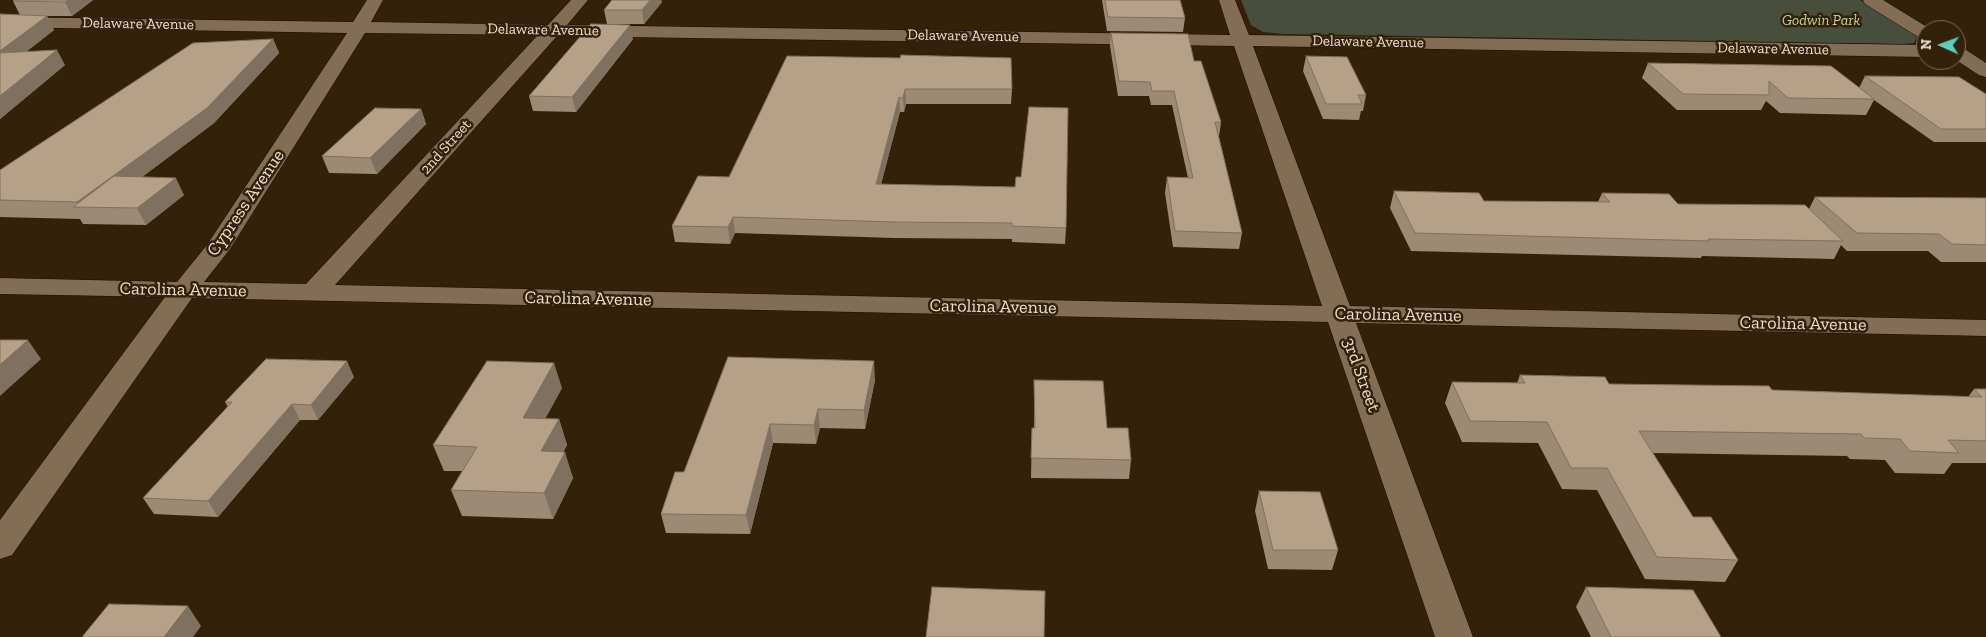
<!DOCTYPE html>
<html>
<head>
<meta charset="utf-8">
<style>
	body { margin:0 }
	#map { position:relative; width:1986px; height:637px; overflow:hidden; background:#34210a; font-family:"Zilla Slab",serif }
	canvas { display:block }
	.north { position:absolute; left:1916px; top:20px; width:50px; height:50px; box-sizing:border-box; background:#34210a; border:1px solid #7d6d59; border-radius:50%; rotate:272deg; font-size:14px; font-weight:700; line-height:20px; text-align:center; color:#eaded0 }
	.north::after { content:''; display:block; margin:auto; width:18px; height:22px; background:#5cceba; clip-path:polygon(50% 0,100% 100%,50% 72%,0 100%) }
</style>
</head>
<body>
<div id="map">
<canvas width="1986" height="637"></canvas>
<div class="north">N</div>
</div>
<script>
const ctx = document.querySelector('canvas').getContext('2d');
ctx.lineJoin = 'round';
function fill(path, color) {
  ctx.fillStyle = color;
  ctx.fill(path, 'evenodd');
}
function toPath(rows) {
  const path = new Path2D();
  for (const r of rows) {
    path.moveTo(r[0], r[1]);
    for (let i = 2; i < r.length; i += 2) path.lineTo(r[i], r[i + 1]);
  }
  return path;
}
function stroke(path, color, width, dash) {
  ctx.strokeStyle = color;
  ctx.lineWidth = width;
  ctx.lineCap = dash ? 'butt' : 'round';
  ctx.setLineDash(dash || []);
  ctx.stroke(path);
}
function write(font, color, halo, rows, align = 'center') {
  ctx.font = font + ' "Zilla Slab",serif';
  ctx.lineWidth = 5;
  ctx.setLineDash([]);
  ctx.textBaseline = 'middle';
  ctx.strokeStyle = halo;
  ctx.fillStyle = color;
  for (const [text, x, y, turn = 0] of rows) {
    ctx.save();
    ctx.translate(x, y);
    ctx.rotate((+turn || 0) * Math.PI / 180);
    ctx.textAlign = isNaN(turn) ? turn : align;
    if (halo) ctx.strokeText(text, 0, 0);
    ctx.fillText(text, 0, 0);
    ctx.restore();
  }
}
fill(toPath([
	[1241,0,1860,0,1917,36,1914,43,1902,44,1284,34,1263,32,1251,25]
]), '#474e3c');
const minor = toPath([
	[367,0,383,0,371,22,548,25,571,0,588,0,567,25,1230,35,1219,0,1235,0,1249,35,1926,45,1926,57,1253,46,1350,306,1986,320,1986,336,1356,323,1473,637,1435,637,1328,322,192,298,12,555,0,559,0,520,165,297,0,294,0,278,177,282,207,245,347,33,0,27,0,17,353,22,367,0],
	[365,33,538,35,306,284,204,282,230,249,365,33],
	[557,36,1234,46,1322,306,335,285,557,36],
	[1863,0,1883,0,1932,30,1926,30,1926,39,1920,38,1865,4,1863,0],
	[1956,46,1963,48,1986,63,1986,77,1979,75,1956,60,1956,46]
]);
stroke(minor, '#1b0a00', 1);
fill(minor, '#836d55');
fill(toPath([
	[93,0,72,16,47,16,54,30,26,52,65,65,0,119,20,15,13,1],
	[612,0,661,0,662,2,644,24,607,24,604,10],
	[1102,0,1180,0,1185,18,1183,32,1107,31],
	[1111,33,1194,61,1221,122,1219,137,1242,233,1239,249,1173,247,1165,193,1167,177,1188,178,1172,105,1151,105,1149,96,1118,96,1110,46],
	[273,39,279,53,214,123,142,177,184,195,146,225,83,224,80,219,0,217,0,170],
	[633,39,576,112,533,111,529,96],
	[1306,56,1366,95,1363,111,1361,111,1359,120,1323,119,1303,71],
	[900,58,1012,89,1011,104,906,104,904,112,900,112,881,184,1066,228,1065,244,1012,242,1012,239,895,238,735,233,730,244,675,242,672,226,729,177],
	[1648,63,1859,88,1865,76,1986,94,1986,142,1934,142,1874,100,1866,115,1780,113,1766,101,1761,110,1677,110,1642,78],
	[421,109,426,124,377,174,329,173,322,156],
	[1394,191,1484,201,1598,202,1602,193,1678,204,1809,209,1815,197,1986,198,1986,262,1941,262,1928,251,1847,251,1841,245,1834,259,1702,256,1701,258,1411,251,1390,208],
	[728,357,875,380,865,429,820,428,816,444,773,443,750,534,666,533,661,514,684,472],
	[1520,375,1609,384,1968,397,1974,389,1986,389,1986,463,1952,463,1944,474,1895,473,1885,460,1850,459,1847,456,1653,453,1693,517,1738,560,1725,582,1645,579,1597,490,1562,489,1538,443,1462,442,1445,403,1452,382,1517,383],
	[354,377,318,420,300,420,218,517,154,514,143,498,228,407,225,402],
	[1034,380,1107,428,1131,460,1129,479,1031,478,1032,428,1034,428],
	[562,388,545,419,559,419,567,445,563,452,573,478,553,519,462,516,451,490,462,471,444,471,433,445],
	[1259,491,1338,550,1332,570,1268,569,1255,511],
	[1586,587,1721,637,1591,637,1576,607]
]), '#9d8a75');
fill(toPath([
	[68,0,93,0,72,16,65,2],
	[650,0,661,0,662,2,644,24,642,10],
	[47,16,54,30,4,69,0,61,0,51],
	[630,25,633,39,576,112,572,97],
	[273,39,279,53,214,123,102,207,79,207,77,202],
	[57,50,65,65,0,119,0,96],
	[905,89,906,104,904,112,903,98],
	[899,97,900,112,877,200,876,184],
	[421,109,426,124,377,174,370,158],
	[176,178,184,195,146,225,137,208],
	[733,217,735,233,730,244,728,227],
	[28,340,41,359,0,396,0,365],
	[347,361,354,377,318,420,311,405],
	[874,361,875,380,865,429,864,410],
	[554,363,562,388,532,443,523,418],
	[292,404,300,420,218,517,208,501],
	[818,409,820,428,816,444,814,425],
	[559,419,567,445,550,477,541,451],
	[770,424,773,443,750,534,746,515],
	[565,452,573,478,553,519,544,493],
	[188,606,201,626,193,637,164,637]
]), '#80705f');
const building = toPath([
	[15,0,68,0,65,2,13,1,15,0],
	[612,0,650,0,642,10,604,10,612,0],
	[1105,0,1180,0,1185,18,1108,17,1105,0],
	[0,14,47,16,0,51,0,14],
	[591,24,630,25,572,97,529,96,591,24],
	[1111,33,1188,34,1194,61,1201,61,1221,122,1215,122,1242,233,1175,231,1167,177,1193,178,1174,91,1152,91,1150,82,1119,81,1111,33],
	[273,39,207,108,77,202,0,200,0,170,193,43,273,39],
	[57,50,0,96,0,53,57,50],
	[901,55,1011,58,1012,89,905,89,903,98,899,97,876,184,1015,187,1016,177,1021,177,1029,107,1068,108,1066,228,1012,226,1012,223,894,222,733,217,728,227,672,226,698,176,729,177,787,56,900,58,901,55],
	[1306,56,1347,57,1366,95,1358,95,1362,104,1326,104,1306,56],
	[1648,63,1831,66,1874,99,1788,98,1769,81,1769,95,1683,94,1648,63],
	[1865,76,1959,77,1986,94,1986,129,1941,129,1865,76],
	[375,108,421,109,370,158,322,156,375,108],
	[114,176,176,178,137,208,73,207,114,176],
	[1394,191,1479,193,1484,201,1610,202,1602,193,1669,194,1678,204,1805,205,1843,241,1708,239,1709,241,1415,233,1394,191],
	[1815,197,1986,198,1986,245,1952,244,1939,234,1857,233,1815,197],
	[0,340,28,340,0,365,0,340],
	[728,357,874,361,864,410,818,409,814,425,770,424,746,515,661,514,675,472,684,472,728,357],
	[266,359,347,361,311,405,292,404,208,501,143,498,232,402,225,402,266,359],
	[487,361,554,363,523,418,559,419,541,451,565,452,544,493,451,490,477,447,433,445,487,361],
	[1520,375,1605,377,1609,384,1769,386,1772,390,1982,397,1974,389,1986,389,1986,441,1948,440,1959,453,1910,451,1900,439,1864,438,1861,434,1639,431,1693,517,1711,517,1738,560,1657,557,1607,468,1571,468,1547,422,1470,421,1452,382,1525,383,1520,375],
	[1034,380,1103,381,1107,428,1128,428,1131,460,1031,458,1032,428,1035,428,1034,380],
	[1259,491,1320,492,1338,550,1273,550,1259,491],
	[932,587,1045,591,1044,637,926,637,932,587],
	[1586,587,1693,590,1721,637,1611,637,1586,587],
	[109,604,188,606,164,637,82,637,109,604]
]);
fill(building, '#b7a088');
stroke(building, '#80705f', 1);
write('italic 15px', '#c0d4a0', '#34210a', [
	["Godwin Park",1821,21]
]);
write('15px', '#eaded0', '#34210a', [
	["Delaware Avenue",138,24,1],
	["Delaware Avenue",543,30,1],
	["Delaware Avenue",963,36,1],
	["Delaware Avenue",1368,42,1],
	["Delaware Avenue",1773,49,1],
	["2nd Street",446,147,-48]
]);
write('18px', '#eaded0', '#34210a', [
	["Cypress Avenue",246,203,-56],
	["Carolina Avenue",183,290,1],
	["Carolina Avenue",588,299,1],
	["Carolina Avenue",993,307,1],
	["Carolina Avenue",1398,315,1],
	["Carolina Avenue",1803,324,1],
	["3rd Street",1361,375,70]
]);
</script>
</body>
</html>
